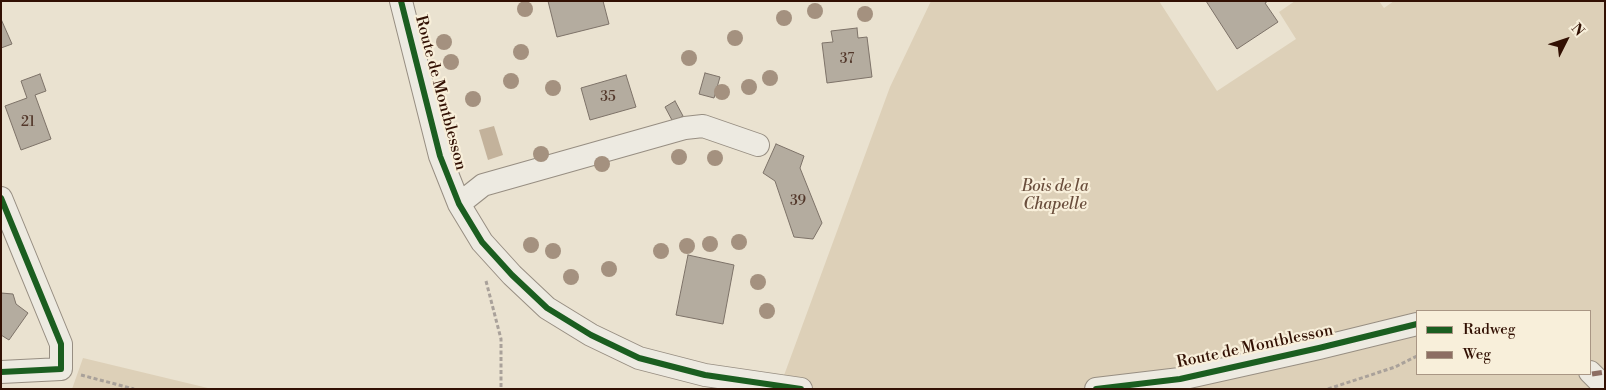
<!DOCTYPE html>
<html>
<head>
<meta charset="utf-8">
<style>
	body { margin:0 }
	#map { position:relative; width:1606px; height:390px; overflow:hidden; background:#eae2d0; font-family:"Libre Bodoni",serif }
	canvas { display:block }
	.frame { position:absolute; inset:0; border:2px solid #321003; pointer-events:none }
	.legend { position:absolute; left:1416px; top:310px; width:175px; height:65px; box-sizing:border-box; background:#f8efda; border:1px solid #a99684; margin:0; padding:6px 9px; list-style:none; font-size:15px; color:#321003 }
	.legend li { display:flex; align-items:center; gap:10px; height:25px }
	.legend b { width:25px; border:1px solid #a99684 }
	.north { position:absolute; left:1541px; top:15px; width:50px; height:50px; -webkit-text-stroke:4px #f8efda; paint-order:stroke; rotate:49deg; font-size:14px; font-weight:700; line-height:20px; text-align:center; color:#321003 }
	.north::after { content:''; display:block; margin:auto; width:18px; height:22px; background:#321003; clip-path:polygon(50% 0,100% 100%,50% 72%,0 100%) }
</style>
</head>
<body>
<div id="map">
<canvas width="1606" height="390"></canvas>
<div class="frame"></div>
<ul class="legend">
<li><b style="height:6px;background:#1b5e20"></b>Radweg</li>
<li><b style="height:6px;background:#8d6e63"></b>Weg</li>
</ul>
<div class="north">N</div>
</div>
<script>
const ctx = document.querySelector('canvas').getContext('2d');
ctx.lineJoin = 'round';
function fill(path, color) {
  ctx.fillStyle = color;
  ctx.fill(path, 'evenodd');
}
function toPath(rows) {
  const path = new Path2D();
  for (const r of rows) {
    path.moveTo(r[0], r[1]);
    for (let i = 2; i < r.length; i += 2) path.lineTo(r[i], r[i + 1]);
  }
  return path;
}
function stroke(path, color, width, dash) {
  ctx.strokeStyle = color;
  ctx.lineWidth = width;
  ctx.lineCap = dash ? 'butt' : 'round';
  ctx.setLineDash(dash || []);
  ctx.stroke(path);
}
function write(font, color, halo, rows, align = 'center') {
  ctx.font = font + ' "Libre Bodoni",serif';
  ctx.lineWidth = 4.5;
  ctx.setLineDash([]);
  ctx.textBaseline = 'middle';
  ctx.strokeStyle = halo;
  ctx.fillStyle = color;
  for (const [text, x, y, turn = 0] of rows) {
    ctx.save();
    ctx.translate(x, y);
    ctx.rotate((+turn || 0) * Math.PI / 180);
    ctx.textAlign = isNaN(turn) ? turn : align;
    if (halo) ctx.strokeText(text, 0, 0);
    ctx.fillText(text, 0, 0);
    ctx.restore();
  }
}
fill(toPath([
	[931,1,1159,1,1217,91,1296,39,1279,12,1295,1,1379,1,1384,8,1394,1,1605,1,1605,389,779,389,890,87],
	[1417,311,1590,311,1590,374,1417,374],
	[83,358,212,389,72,389]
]), '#ddd0b8');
fill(toPath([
	[494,126,503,155,488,160,479,130]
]), '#c3b29b');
const building = toPath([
	[548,1,603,1,609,24,557,37,548,1],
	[1206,1,1268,1,1265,3,1278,22,1237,49,1206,1],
	[1,19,12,44,1,48,1,19],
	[857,28,858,38,867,37,872,77,827,83,822,43,833,42,831,31,857,28],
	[705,73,720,77,714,98,699,94,705,73],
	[40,74,46,91,35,95,51,139,21,150,5,106,27,98,21,81,40,74],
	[626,75,636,107,590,120,581,88,626,75],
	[675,101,683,116,673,122,665,107,675,101],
	[776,144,804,156,800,168,822,223,813,239,794,237,775,181,763,173,776,144],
	[688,255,734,265,723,324,676,315,688,255],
	[1,293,13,294,16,304,28,313,9,340,1,335,1,293]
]);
fill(building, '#b4ac9f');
stroke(building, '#7d7268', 1);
const minor = toPath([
	[401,1,440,156,459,204,482,242,512,275,547,308,591,335,639,358,705,375,801,389],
	[1,198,61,344,61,369,1,372],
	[459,204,483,185,685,128,703,126,758,145],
	[1590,372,1605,387],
	[1096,389,1180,379,1319,348,1417,324]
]);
stroke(minor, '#978e82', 24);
stroke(toPath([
	[486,281,501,339,501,389],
	[81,375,134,389],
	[1328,389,1395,367,1417,356]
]), '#a9a19a', 3, [4, 2.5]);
stroke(minor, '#edeae1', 22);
stroke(toPath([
	[1592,374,1605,372]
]), '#8d6e63', 5, [10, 5]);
stroke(toPath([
	[401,1,440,156,459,204,482,242,512,275,547,308,591,335,639,358,705,375,801,389],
	[1,198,61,344,61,369,1,372],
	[1096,389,1180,379,1319,348,1417,324]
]), '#1b5e20', 6);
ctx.fillStyle = '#a4917f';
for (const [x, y] of [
	[525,9],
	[815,11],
	[865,14],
	[784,18],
	[735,38],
	[444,42],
	[521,52],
	[689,58],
	[451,62],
	[770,78],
	[511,81],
	[749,87],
	[553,88],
	[722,92],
	[473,99],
	[541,154],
	[679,157],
	[715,158],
	[602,164],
	[739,242],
	[710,244],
	[531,245],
	[687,246],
	[553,251],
	[661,251],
	[609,269],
	[571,277],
	[758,282],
	[767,311]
]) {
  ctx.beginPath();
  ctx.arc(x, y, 8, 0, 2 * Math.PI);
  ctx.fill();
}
write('14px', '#52372a', null, [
	["37",847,60],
	["35",608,98],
	["21",28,123],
	["39",798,202]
]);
write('16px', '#321003', '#f8efda', [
	["Route de Montblesson",440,93,75],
	["Route de Montblesson",1255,347,-12]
]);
write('italic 16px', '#6a4e3c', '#f8efda', [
	["Bois de la",1055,187],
	["Chapelle",1055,205]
]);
</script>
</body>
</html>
